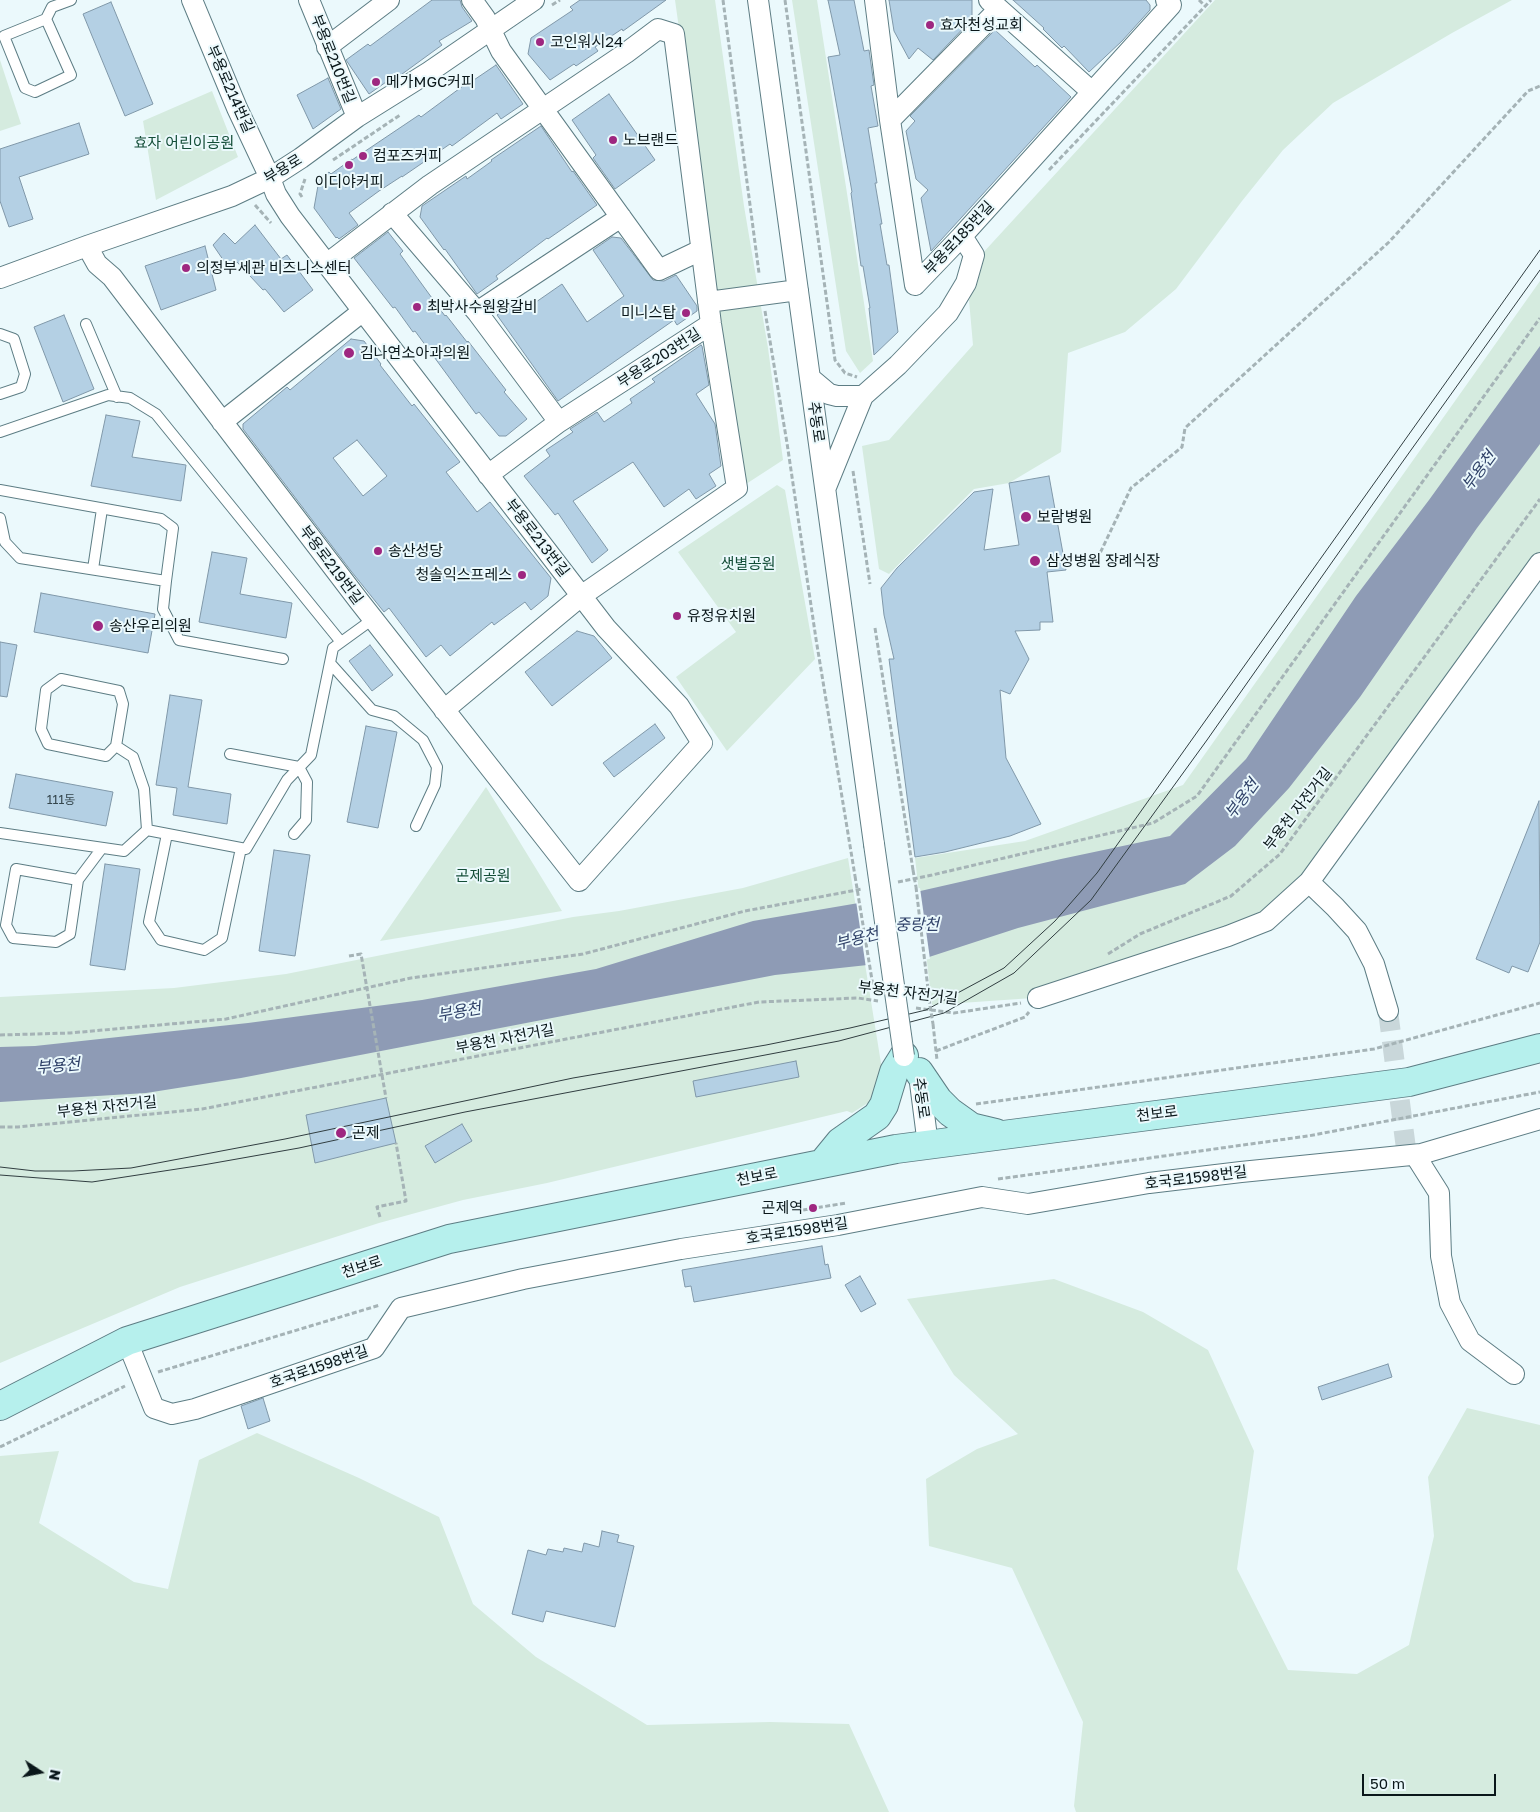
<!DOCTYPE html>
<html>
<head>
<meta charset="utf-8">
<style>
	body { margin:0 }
	#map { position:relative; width:1540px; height:1812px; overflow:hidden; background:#ebf9fc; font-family:"Golos Text",sans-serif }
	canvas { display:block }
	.north { position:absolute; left:15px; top:1747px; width:50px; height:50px; -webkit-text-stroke:4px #ebf9fc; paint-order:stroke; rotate:101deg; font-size:14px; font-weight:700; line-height:20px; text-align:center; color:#0a171a }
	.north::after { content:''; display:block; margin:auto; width:18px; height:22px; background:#0a171a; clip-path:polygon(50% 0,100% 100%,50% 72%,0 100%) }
	.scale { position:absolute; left:1362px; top:1774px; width:134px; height:22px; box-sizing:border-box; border:2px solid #0a171a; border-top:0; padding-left:6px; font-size:15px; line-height:18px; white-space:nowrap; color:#0a171a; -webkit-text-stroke:4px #ebf9fc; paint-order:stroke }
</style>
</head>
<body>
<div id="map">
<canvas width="1540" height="1812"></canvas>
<div class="north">N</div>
<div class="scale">50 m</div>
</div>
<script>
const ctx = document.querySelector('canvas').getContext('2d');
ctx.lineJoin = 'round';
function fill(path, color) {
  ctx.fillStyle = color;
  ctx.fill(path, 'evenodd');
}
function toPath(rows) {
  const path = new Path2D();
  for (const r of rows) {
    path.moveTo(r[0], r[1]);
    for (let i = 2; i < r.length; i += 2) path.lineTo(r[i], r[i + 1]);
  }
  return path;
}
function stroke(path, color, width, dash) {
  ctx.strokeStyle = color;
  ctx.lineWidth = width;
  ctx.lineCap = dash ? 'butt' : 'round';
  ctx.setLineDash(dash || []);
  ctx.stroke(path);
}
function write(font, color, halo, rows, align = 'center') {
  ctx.font = font + ' "Golos Text","Noto Sans KR",sans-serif';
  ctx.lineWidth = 4;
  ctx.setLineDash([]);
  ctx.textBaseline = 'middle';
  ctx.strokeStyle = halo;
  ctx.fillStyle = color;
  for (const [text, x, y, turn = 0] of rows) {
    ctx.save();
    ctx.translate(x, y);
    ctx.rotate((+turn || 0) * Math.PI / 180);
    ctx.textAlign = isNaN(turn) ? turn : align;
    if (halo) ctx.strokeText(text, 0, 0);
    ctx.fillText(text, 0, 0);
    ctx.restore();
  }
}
fill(toPath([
	[675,0,715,0,744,206,768,348,783,460,743,486],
	[792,0,817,0,873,361,860,373,846,351],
	[1215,0,1512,0,1452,33,1333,103,1283,150,1242,201,1176,289,1125,332,1068,353,1061,452,1009,483,974,489,889,574,879,569,862,446,889,440,973,345,969,300,976,281,981,255],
	[0,60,21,124,0,131],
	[212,91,238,157,156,200,143,121],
	[1540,281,1540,553,1311,870,1263,918,1033,998,932,1005,915,858,1025,841,1183,785],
	[777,485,785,490,815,659,727,751,676,677,736,632,678,552],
	[486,787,562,911,380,941],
	[848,858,884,1082,871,1101,852,1113,847,1111,547,1183,463,1200,379,1223,180,1287,0,1363,0,997,174,988,286,974,573,917,619,911,743,888],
	[1054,1279,1143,1312,1208,1350,1254,1451,1237,1569,1288,1670,1357,1674,1409,1645,1434,1536,1428,1477,1467,1408,1540,1425,1540,1812,1076,1812,1074,1806,1083,1722,1012,1568,929,1546,926,1479,977,1449,1018,1434,954,1375,907,1299],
	[257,1433,359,1478,439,1517,473,1604,536,1657,647,1725,770,1722,849,1724,889,1812,0,1812,0,1456,59,1451,39,1523,134,1582,168,1589,199,1460]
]), '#d5ebdf');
fill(toPath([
	[1540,346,1540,444,1477,528,1360,697,1289,788,1235,846,1185,884,1018,928,923,959,775,975,241,1078,146,1093,0,1102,0,1047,35,1046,248,1023,422,1000,596,969,753,921,894,897,1061,859,1170,836,1246,759,1356,596,1429,500]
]), '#8e9bb5');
fill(toPath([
	[920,888,930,959,866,968,856,901]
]), '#ebf9fc');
const building = toPath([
	[432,0,460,0,462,7,472,21,439,41,442,45,398,77,396,75,369,94,346,60,368,44,370,46,432,0],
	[580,0,666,0,623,31,622,29,595,47,598,51,576,66,574,64,550,80,528,54,531,38,573,10,570,7,580,0],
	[828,0,854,0,864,51,869,50,874,85,871,86,878,126,868,128,877,183,875,183,882,224,880,224,887,265,889,265,898,332,874,355,869,308,870,308,863,266,861,266,851,193,852,192,828,57,840,55,828,0],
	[889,0,972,0,972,19,933,60,918,48,909,59,894,31,889,0],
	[1013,0,1146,0,1150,5,1150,10,1122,41,1089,72,1064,46,1062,48,1043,29,1044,28,1013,0],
	[111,2,153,104,125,116,83,14,111,2],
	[995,30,1035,67,1037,65,1071,97,931,251,921,198,928,190,916,179,906,131,915,121,910,116,995,30],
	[496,65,523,104,501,119,497,113,452,146,450,144,402,177,402,176,379,191,349,213,358,225,339,239,337,237,336,238,314,208,319,180,329,172,331,174,352,159,352,160,419,115,421,117,467,83,468,84,496,65],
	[328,78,341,109,313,129,297,95,328,78],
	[609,94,655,160,615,189,593,158,596,155,572,120,609,94],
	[79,123,89,154,19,177,33,219,9,227,0,201,0,149,79,123],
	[541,126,572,172,573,171,597,205,548,239,547,238,496,276,498,279,477,294,445,249,444,250,420,217,422,206,466,176,467,179,492,161,491,160,541,126],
	[255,225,281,259,287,255,313,290,284,312,265,289,263,290,237,262,228,267,213,245,224,233,235,244,255,225],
	[388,232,403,251,400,254,445,316,446,315,467,342,468,341,506,390,504,392,527,419,506,436,499,436,479,412,476,414,415,331,413,332,395,307,393,308,354,258,388,232],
	[612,237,621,238,653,280,664,281,676,275,697,306,697,311,677,325,674,320,558,401,497,315,519,300,526,309,562,284,587,322,624,296,593,250,612,237],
	[205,246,216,290,161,310,145,266,205,246],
	[64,315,94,389,63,402,34,327,64,315],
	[351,339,364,341,381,364,380,365,412,406,414,404,460,462,446,472,477,512,490,502,551,578,548,596,531,610,525,602,494,625,492,622,450,656,441,645,426,657,389,608,384,612,351,571,243,429,243,424,287,387,290,390,351,339],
	[357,440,387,476,363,496,333,458,357,440],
	[701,345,702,346,709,385,696,394,715,424,721,466,709,474,716,486,696,499,689,489,664,507,633,462,573,501,608,550,592,563,558,513,555,515,524,476,550,456,546,450,573,432,570,429,597,412,604,422,632,403,630,399,655,382,652,379,701,345],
	[106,415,140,421,132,457,186,465,181,501,91,486,106,415],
	[1049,476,1066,570,1047,572,1053,622,1040,622,1040,630,1015,631,1029,659,1010,694,1000,690,1006,758,1041,824,1010,836,945,852,915,857,889,659,894,659,884,615,881,588,897,568,974,492,993,489,984,550,1019,545,1009,483,1049,476],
	[212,552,247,558,240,594,292,603,286,638,199,622,212,552],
	[41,593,155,614,148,653,34,632,41,593],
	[577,631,594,636,612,658,552,706,525,672,577,631],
	[0,642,17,645,7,697,0,696,0,642],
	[370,645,393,675,372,691,349,661,370,645],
	[170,695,202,700,188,787,231,794,227,824,173,815,177,788,156,785,170,695],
	[655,724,665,738,614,777,603,763,655,724],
	[366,726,397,732,378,828,347,822,366,726],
	[16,774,113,792,106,826,9,808,16,774],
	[1539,801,1540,942,1528,972,1512,966,1509,973,1476,959,1539,801],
	[274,850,310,855,295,956,259,951,274,850],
	[105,864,140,869,125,970,90,965,105,864],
	[796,1061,799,1077,696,1097,693,1081,796,1061],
	[386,1098,396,1143,315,1163,306,1115,386,1098],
	[462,1124,472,1141,435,1163,425,1146,462,1124],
	[822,1246,825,1265,828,1264,831,1278,694,1302,691,1286,685,1287,682,1270,822,1246],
	[860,1276,876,1304,861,1312,845,1285,860,1276],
	[1388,1364,1392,1377,1322,1400,1318,1387,1388,1364],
	[263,1398,270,1421,248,1429,241,1406,263,1398],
	[602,1531,619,1535,617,1542,634,1546,615,1627,546,1611,543,1622,512,1614,528,1550,546,1555,548,1549,563,1552,564,1548,582,1552,584,1543,599,1547,602,1531]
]);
fill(building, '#b4d0e4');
stroke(building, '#8098a9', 1);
stroke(toPath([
	[1388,1011,1407,1156]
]), '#c9d7da', 20, [20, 10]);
const lane = toPath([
	[46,19,71,75,35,92,25,88,4,36,46,19,52,7,71,0],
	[86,324,117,397],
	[0,334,14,339,25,374,21,387,0,394],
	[0,432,108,395,130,398,156,414,341,642],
	[0,490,161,519,173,528,166,581],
	[0,518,5,542,20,558,166,581,163,609,179,640,283,659],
	[93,569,102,509],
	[330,663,372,710,394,716,423,740,437,767,435,785,416,826],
	[116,746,106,756,48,744,41,729,46,690,61,679,119,691,123,704,116,746,133,757,144,789,147,830],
	[230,754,299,767,307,782,306,820,294,834],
	[0,833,124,851,147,830,246,849,287,780,311,755,333,648,373,619],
	[167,834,149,922,161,940,204,950,222,938,241,848],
	[78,880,70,934,56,942,13,938,6,925,16,869,78,880,102,848]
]);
const street = toPath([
	[309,0,357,117],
	[472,0,485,18,501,51,659,270,701,250],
	[758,0,874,844],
	[875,0,890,120,915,285],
	[989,0,1092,92],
	[327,47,389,0],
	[890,120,999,9],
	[392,213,477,312,559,422],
	[87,246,97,264,112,277,359,601,579,881,702,743,679,706,606,628,290,216,276,194,270,178,237,108,192,0],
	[328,263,430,185,626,53,658,29,674,34,711,324,737,488,581,596,444,710],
	[0,278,87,246,232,196,270,178,301,158,357,117,429,72,534,0],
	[915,285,962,236,1171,5,1166,0],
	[708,302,798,290],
	[477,312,621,217],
	[810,378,829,394,837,396,863,396],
	[222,422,363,311],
	[488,475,559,422,711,324],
	[826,487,863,396,898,365,948,313,966,283,974,255,962,236],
	[1038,998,1228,936,1266,921,1309,882],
	[1388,1011,1374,964,1357,931,1335,907,1309,882,1540,563],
	[919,1075,928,1145],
	[1415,1155,1439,1193,1441,1256,1450,1303,1470,1341,1514,1374],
	[127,1341,154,1408,172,1414,195,1409,374,1348,401,1308,523,1279,681,1249,838,1225,982,1197,1028,1204,1149,1183,1241,1172,1421,1154,1540,1119]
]);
const secondary = toPath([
	[919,1072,938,1100,950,1112,971,1127,996,1133],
	[822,1164,840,1142,877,1116,884,1105,894,1072,904,1056],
	[0,1406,127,1341,449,1239,896,1149,1409,1082,1540,1048]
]);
stroke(lane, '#5d7d84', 12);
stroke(street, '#5d7d84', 22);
stroke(secondary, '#5d7d84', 30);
stroke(toPath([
	[723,0,759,273],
	[785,0,835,360,845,373,857,377],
	[1199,0,1205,6],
	[552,5,560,0],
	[333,160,400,115],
	[1049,170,1211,0],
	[302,197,300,194,305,179],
	[255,205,271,223],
	[765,311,787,443,816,639,855,876],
	[853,471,870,584],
	[1094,566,1131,488,1182,447,1185,428,1389,242,1528,91,1540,86],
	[875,628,913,870],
	[898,882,932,875,1153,823,1197,796,1540,318],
	[916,887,930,1006],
	[1108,954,1140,934,1231,896,1280,854,1540,499],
	[916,1008,954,1013,1021,1003],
	[933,1024,937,1060],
	[0,1035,70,1033,226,1019,411,978,583,954,745,911,862,889],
	[936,1051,1025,1017,1029,1012],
	[976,1104,1374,1049,1540,1003],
	[0,1127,18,1127,202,1109,759,1002,858,998,878,1001],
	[998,1179,1308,1136,1540,1092],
	[803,1210,846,1203],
	[380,1217,377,1207,406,1201,396,1143],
	[158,1372,380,1305],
	[0,1447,125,1386]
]), '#a5b3b6', 3, [5, 2.5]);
stroke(lane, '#fff', 10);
stroke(street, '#fff', 20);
stroke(secondary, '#b6f0ed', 28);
stroke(toPath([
	[0,1167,35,1171,73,1171,131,1168,285,1139,573,1078,766,1045,850,1028,926,1010,1004,968,1055,921,1097,873,1540,250],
	[0,1175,92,1182,203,1165,299,1148,465,1112,839,1041,944,1013,1014,973,1091,900,1207,740,1401,464,1540,270]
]), '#313e41', 1);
const streetBridge = toPath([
	[874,844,904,1056]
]);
stroke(streetBridge, '#5d7d84', 22, []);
stroke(toPath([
	[913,870,916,887],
	[855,876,873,986],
	[349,956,361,954,386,1098],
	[930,1006,933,1024]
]), '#a5b3b6', 3, [5, 2.5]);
stroke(streetBridge, '#fff', 20);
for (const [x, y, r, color] of [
	[930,25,5,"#9e2780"],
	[540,42,5,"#9e2780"],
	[376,82,5,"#9e2780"],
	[613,140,5,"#9e2780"],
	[363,156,5,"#9e2780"],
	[349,165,5,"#9e2780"],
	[186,268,5,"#9e2780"],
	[417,307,5,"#9e2780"],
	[686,313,5,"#9e2780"],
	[349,353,6,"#9e2780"],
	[1026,517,6,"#9e2780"],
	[378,551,5,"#9e2780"],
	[1035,561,6,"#9e2780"],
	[522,575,5,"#9e2780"],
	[677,616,5,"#9e2780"],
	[98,626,6,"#9e2780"],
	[341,1133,6,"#9e2780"],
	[813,1208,5,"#9e2780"]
]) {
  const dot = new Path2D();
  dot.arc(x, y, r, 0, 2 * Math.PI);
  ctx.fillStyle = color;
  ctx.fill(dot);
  stroke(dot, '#ebf9fc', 2);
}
write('12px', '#34454c', null, [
	["111동",61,800]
]);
write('15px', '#0a171a', '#ebf9fc', [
	["효자천성교회",940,25],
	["코인워시24",550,42],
	["메가MGC커피",386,82],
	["노브랜드",623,140],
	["컴포즈커피",373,156],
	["이디야커피",349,182,"center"],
	["의정부세관 비즈니스센터",196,268],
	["최박사수원왕갈비",427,307],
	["미니스탑",676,313,"right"],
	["김나연소아과의원",360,353],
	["보람병원",1037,517],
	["송산성당",388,551],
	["삼성병원 장례식장",1046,561],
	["청솔익스프레스",512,575,"right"],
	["유정유치원",687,616],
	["송산우리의원",109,626],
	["곤제",352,1133],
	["곤제역",803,1208,"right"]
], 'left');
write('15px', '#0a171a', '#ebf9fc', [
	["부용로210번길",333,59,68],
	["부용로214번길",230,89,66],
	["부용로",283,169,-31],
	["부용로185번길",959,238,-47],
	["부용로203번길",659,358,-33],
	["추동로",816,422,82],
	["부용로213번길",537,538,52],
	["부용로219번길",331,565,53],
	["부용천 자전거길",1298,809,-52],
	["부용천 자전거길",908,993,7],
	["부용천 자전거길",505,1039,-11],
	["추동로",921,1098,82],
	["부용천 자전거길",107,1107,-6],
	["천보로",1157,1114,-7],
	["천보로",757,1177,-11],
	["호국로1598번길",1196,1178,-7],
	["호국로1598번길",797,1231,-9],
	["천보로",362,1267,-18],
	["호국로1598번길",319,1367,-19]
]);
write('15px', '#144e38', '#ebf9fc', [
	["효자 어린이공원",184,143],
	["샛별공원",748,564],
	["곤제공원",483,876]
]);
write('italic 16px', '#2f4168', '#ebf9fc', [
	["부용천",1479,471,-54],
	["부용천",1242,799,-54],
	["중랑천",917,925],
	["부용천",857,939,-15],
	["부용천",459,1012,-10],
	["부용천",58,1066,-5]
]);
</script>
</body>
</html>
